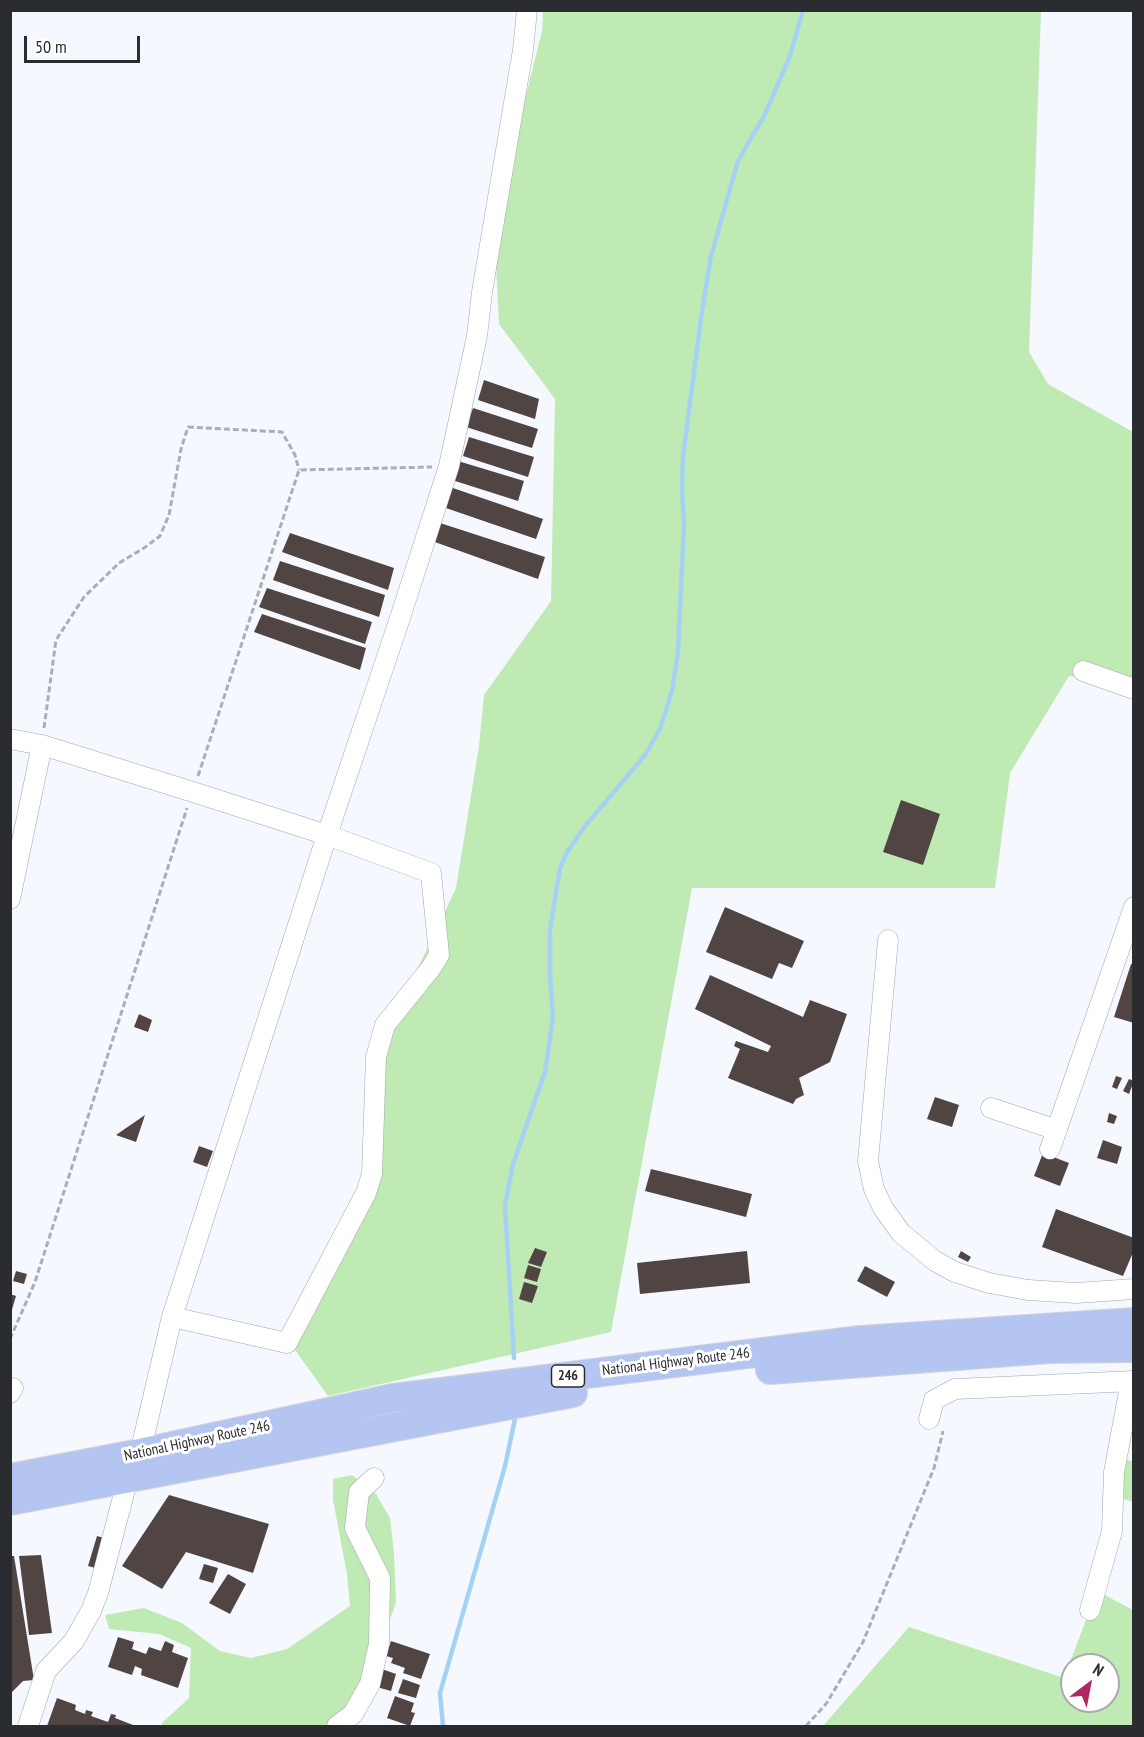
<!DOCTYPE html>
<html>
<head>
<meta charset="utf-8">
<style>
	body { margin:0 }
	#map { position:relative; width:1144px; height:1737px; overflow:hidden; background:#f5f8ff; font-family:"PT Sans Narrow",sans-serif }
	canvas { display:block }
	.frame { position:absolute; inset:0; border:12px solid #2a2c30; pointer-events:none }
	.north { position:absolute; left:1060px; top:1653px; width:60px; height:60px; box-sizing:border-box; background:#fff; border:2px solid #aaabac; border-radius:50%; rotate:32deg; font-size:16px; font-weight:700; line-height:24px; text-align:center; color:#2a2c30 }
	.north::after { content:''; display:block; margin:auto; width:21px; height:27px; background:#b12665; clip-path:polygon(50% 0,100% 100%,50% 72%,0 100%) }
	.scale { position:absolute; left:24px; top:36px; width:116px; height:27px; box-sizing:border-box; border:3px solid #2a2c30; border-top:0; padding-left:8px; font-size:18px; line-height:21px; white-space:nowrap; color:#2a2c30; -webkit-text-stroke:4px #fff; paint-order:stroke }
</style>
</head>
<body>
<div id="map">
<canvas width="1144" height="1737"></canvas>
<div class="frame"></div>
<div class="north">N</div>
<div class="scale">50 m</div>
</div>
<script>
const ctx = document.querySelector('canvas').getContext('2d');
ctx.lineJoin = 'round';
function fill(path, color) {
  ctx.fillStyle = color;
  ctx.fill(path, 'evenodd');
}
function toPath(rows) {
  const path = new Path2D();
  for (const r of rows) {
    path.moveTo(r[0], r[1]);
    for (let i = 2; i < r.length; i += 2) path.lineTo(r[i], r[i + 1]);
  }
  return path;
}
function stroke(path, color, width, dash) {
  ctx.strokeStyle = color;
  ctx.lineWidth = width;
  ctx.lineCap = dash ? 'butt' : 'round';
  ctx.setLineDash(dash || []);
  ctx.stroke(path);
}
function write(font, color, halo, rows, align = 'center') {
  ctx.font = font + ' "PT Sans Narrow",sans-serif';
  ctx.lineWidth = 6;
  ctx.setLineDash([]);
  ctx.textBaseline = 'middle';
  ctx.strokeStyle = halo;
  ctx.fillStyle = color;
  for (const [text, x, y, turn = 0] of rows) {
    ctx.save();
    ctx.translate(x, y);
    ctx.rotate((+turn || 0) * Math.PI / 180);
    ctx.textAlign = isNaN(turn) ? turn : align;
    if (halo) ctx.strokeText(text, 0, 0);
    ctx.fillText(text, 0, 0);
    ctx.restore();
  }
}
fill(toPath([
	[543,11,1041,11,1029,352,1048,384,1133,432,1133,683,1069,676,1010,773,995,888,692,888,611,1332,328,1396,290,1343,367,1188,385,1037,456,888,479,746,484,695,551,601,555,399,499,324,494,224,542,31],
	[1122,1458,1133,1462,1133,1502,1124,1499],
	[352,1475,376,1494,390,1518,394,1553,396,1603,375,1659,337,1726,161,1726,163,1722,189,1698,191,1648,159,1634,109,1629,105,1615,144,1608,182,1623,220,1651,251,1658,287,1649,350,1606,347,1574,333,1500,333,1479],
	[1097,1591,1133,1610,1133,1726,823,1726,909,1627,1064,1678],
	[1072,1665,1108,1665,1108,1701,1072,1701]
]), '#bfeab3');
stroke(toPath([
	[514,1358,505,1206,513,1164,545,1072,553,1017,550,976,550,930,560,868,567,852,586,825,645,755,660,729,672,691,678,652,684,524,682,489,683,456,701,318,711,256,738,161,765,114,790,56,803,10],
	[443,1726,440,1693,505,1466,515,1419]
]), '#a5d2f4', 4.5);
fill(toPath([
	[484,380,539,399,535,419,478,400],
	[473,408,538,429,532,448,466,427],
	[469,437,534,457,528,477,463,456],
	[458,461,524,481,518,501,452,480],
	[450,487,543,519,536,539,443,507],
	[440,523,545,557,538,579,432,541],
	[290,533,394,568,388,590,282,552],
	[280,561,385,595,379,617,273,580],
	[267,588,372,622,365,644,259,607],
	[262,614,366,648,360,670,254,632],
	[901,800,940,814,923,865,883,852],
	[725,907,804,941,792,968,779,963,772,979,706,952],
	[1131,964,1134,965,1134,1023,1114,1017],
	[710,975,803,1017,810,1000,847,1014,830,1062,799,1078,804,1095,796,1099,793,1104,728,1078,740,1049,734,1046,736,1041,768,1052,771,1046,695,1009],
	[139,1014,152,1020,148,1032,134,1027],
	[1116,1076,1122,1078,1117,1089,1112,1087],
	[1129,1079,1134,1081,1129,1094,1123,1091],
	[935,1097,959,1105,952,1127,927,1119],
	[1109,1113,1117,1116,1114,1124,1107,1122],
	[145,1115,136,1142,116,1135],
	[1103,1140,1122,1147,1117,1164,1097,1158],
	[199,1146,213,1151,207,1167,193,1162],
	[1043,1153,1069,1163,1060,1186,1034,1176],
	[651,1169,752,1194,746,1217,645,1191],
	[1056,1209,1134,1238,1134,1250,1123,1276,1042,1247],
	[535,1248,547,1252,541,1267,528,1263],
	[747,1251,750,1283,640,1294,637,1263],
	[961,1251,971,1257,968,1262,958,1257],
	[528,1265,541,1269,537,1282,524,1278],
	[865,1266,895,1282,887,1297,857,1281],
	[16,1271,27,1274,24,1284,13,1281],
	[524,1282,538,1286,532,1303,519,1299],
	[10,1294,16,1296,11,1313,10,1313],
	[169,1495,269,1524,253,1573,186,1552,162,1589,122,1566],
	[97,1536,108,1539,99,1569,88,1566],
	[41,1555,52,1633,29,1635,19,1556],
	[10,1556,14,1556,34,1680,23,1681,10,1694],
	[204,1564,218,1568,213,1583,199,1579],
	[228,1574,246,1584,230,1614,209,1603],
	[118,1637,134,1642,132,1649,146,1654,149,1647,161,1651,165,1641,174,1645,172,1652,188,1658,178,1688,141,1675,142,1669,135,1666,132,1675,108,1667],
	[391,1641,430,1654,421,1679,403,1673,405,1668,391,1663,393,1658,386,1656],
	[379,1668,396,1674,391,1691,373,1686],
	[403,1679,420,1685,416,1698,398,1693],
	[395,1696,414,1703,411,1712,415,1713,410,1726,387,1718],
	[57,1698,76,1705,75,1710,85,1714,86,1710,93,1712,91,1716,108,1722,111,1714,116,1715,115,1718,133,1725,132,1726,47,1726]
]), '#514544');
const minor = toPath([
	[1083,671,1134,689],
	[10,739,42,745,193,792,327,835,431,873,439,955,431,968,385,1025,376,1057,372,1174,366,1193,287,1343,172,1317],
	[10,899,42,745],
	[888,940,868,1161,874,1189,883,1208,901,1233,935,1261,955,1272,989,1283,1028,1290,1076,1293,1134,1289],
	[991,1108,1057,1130],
	[1050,1149,1134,907],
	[10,1393,13,1388],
	[929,1419,934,1400,955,1389,1134,1381],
	[1090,1610,1112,1531,1114,1472,1131,1381],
	[28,1726,46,1671,74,1641,91,1611,98,1593,128,1478,140,1453,172,1317,327,835,400,618,449,466,477,336,482,292,523,50,527,10],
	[337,1726,353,1714,370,1684,379,1644,380,1578,355,1528,359,1492,374,1478]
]);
const highway = toPath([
	[770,1370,1050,1349,1134,1348],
	[10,1478,140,1453,393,1398,860,1340,1134,1322],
	[10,1501,573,1393]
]);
stroke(minor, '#a0a5af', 21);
stroke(highway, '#d4d5d6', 30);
stroke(toPath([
	[44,728,56,640,84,597,119,563,144,548,160,536,169,515,181,449,188,427,282,432,295,455,299,470],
	[198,776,299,470,432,467],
	[10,1339,35,1282,187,808],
	[806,1726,826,1704,863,1642,934,1468,943,1431]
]), '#acaeb4', 3, [6, 3]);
stroke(minor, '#fff', 20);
stroke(highway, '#b5c5f2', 28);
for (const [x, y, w] of [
	[568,1376,33]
]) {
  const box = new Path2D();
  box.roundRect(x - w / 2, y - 11, w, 22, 4.5);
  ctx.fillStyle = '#fff';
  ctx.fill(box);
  stroke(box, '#2a2c30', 1.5);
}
write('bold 14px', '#2a2c30', null, [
	["246",568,1376]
]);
write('15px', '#2a2c30', '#fff', [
	["National Highway Route 246",676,1362,-7],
	["National Highway Route 246",197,1441,-12]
]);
</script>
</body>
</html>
